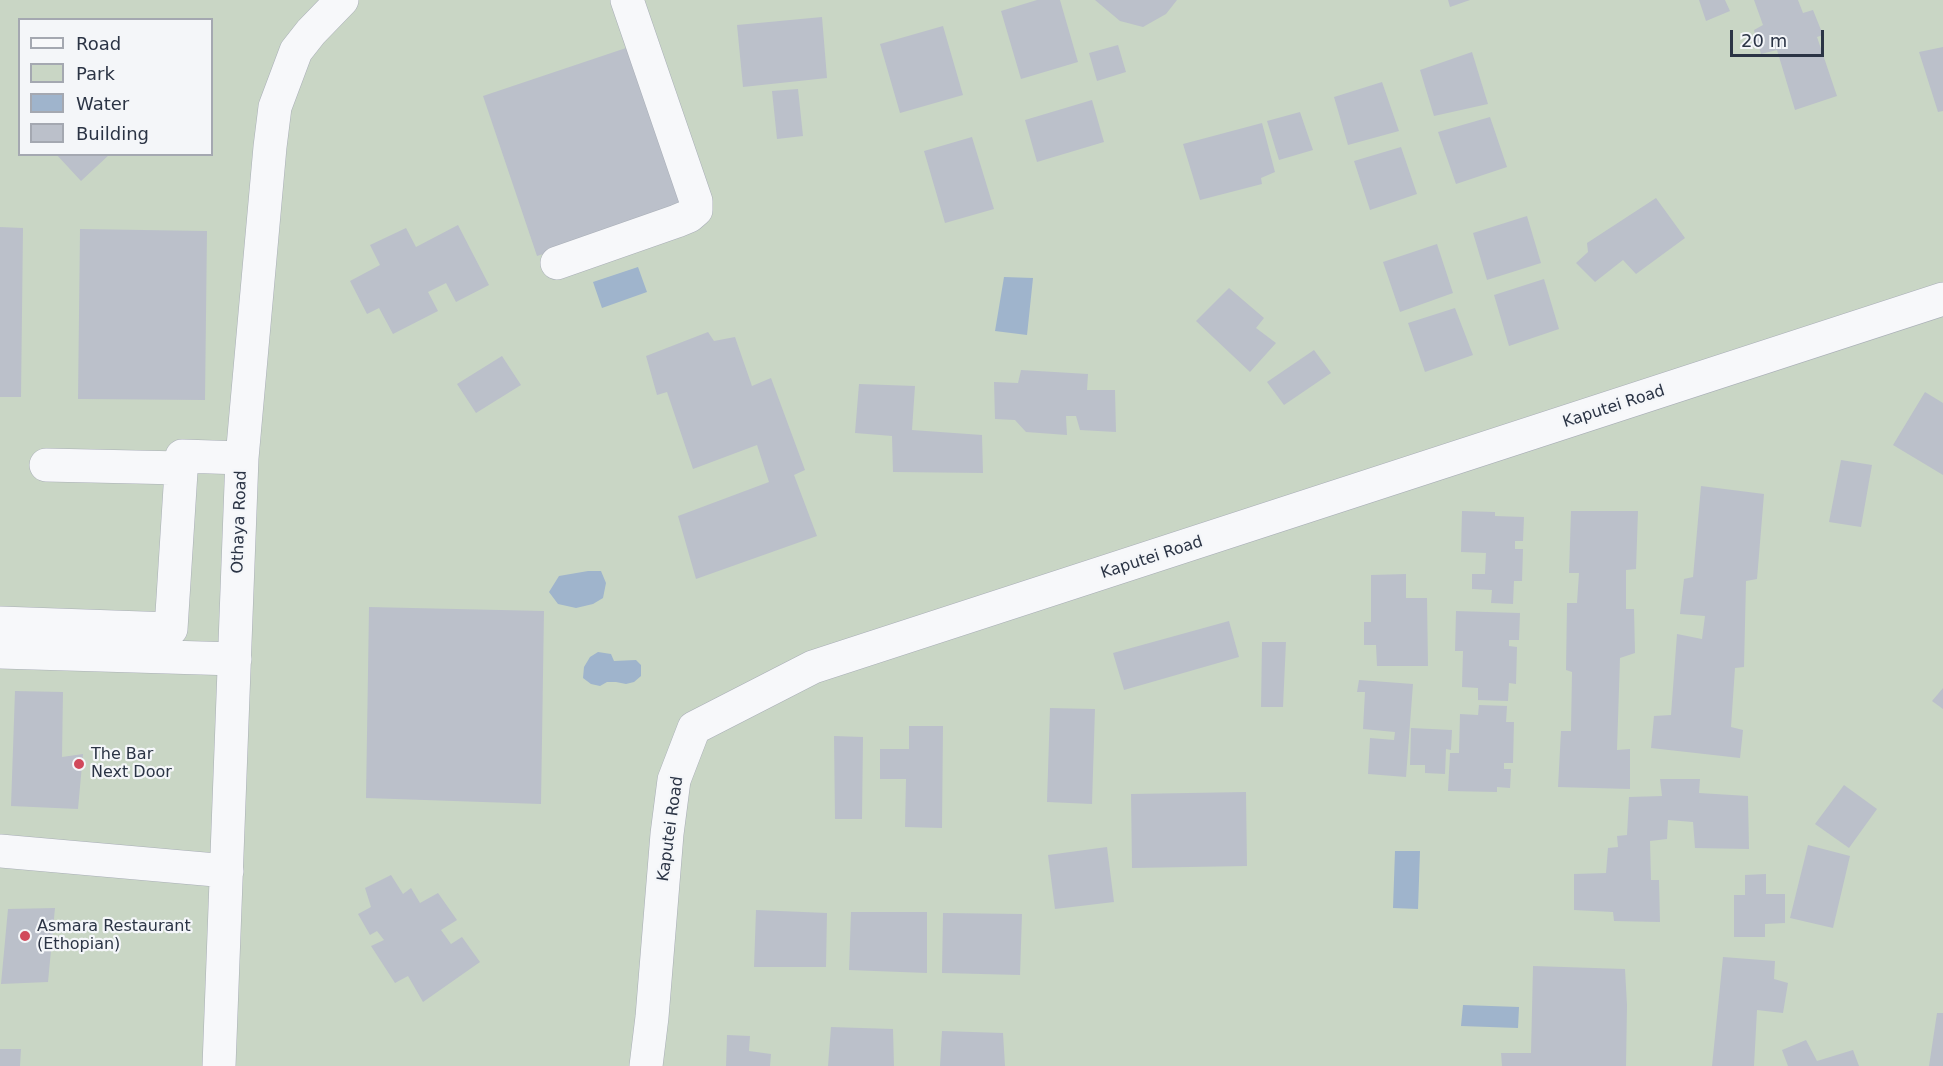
<!DOCTYPE html>
<html>
<head>
<meta charset="utf-8">
<style>
	body { margin:0 }
	#map { position:relative; width:1943px; height:1066px; overflow:hidden; background:#e4e7ec; font-family:"DejaVu Sans",sans-serif }
	canvas { display:block }
	.legend { position:absolute; left:18px; top:18px; width:195px; height:138px; box-sizing:border-box; background:#f4f6f9; border:2px solid #a4a8b1; margin:0; padding:8px 10px; list-style:none; font-size:18px; color:#2b3445 }
	.legend li { display:flex; align-items:center; gap:12px; height:30px }
	.legend b { width:30px; border:2px solid #a4a8b1 }
	.scale { position:absolute; left:1730px; top:30px; width:94px; height:27px; box-sizing:border-box; border:3px solid #2b3445; border-top:0; padding-left:8px; font-size:18px; line-height:21px; white-space:nowrap; color:#2b3445; -webkit-text-stroke:4px #f4f6f9; paint-order:stroke }
</style>
</head>
<body>
<div id="map">
<canvas width="1943" height="1066"></canvas>
<ul class="legend">
<li><b style="height:8px;background:#f7f8fa"></b>Road</li>
<li><b style="height:16px;background:#c9d6c5"></b>Park</li>
<li><b style="height:16px;background:#9fb4cc"></b>Water</li>
<li><b style="height:16px;background:#bbc0ca"></b>Building</li>
</ul>
<div class="scale">20 m</div>
</div>
<script>
const ctx = document.querySelector('canvas').getContext('2d');
ctx.lineJoin = 'round';
function fill(path, color) {
  ctx.fillStyle = color;
  ctx.fill(path, 'evenodd');
}
function toPath(rows) {
  const path = new Path2D();
  for (const r of rows) {
    path.moveTo(r[0], r[1]);
    for (let i = 2; i < r.length; i += 2) path.lineTo(r[i], r[i + 1]);
  }
  return path;
}
function stroke(path, color, width, dash) {
  ctx.strokeStyle = color;
  ctx.lineWidth = width;
  ctx.lineCap = dash ? 'butt' : 'round';
  ctx.setLineDash(dash || []);
  ctx.stroke(path);
}
function write(font, color, halo, rows, align = 'center') {
  ctx.font = font + ' "DejaVu Sans",sans-serif';
  ctx.lineWidth = 4.5;
  ctx.setLineDash([]);
  ctx.textBaseline = 'middle';
  ctx.strokeStyle = halo;
  ctx.fillStyle = color;
  for (const [text, x, y, turn = 0] of rows) {
    ctx.save();
    ctx.translate(x, y);
    ctx.rotate((+turn || 0) * Math.PI / 180);
    ctx.textAlign = isNaN(turn) ? turn : align;
    if (halo) ctx.strokeText(text, 0, 0);
    ctx.fillText(text, 0, 0);
    ctx.restore();
  }
}
fill(toPath([
	[0,0,1943,0,1943,1066,0,1066],
	[20,20,212,20,212,154,20,154]
]), '#c9d6c5');
fill(toPath([
	[638,267,647,292,602,308,593,282],
	[1004,277,1033,278,1027,335,995,331],
	[588,571,601,571,606,583,603,598,593,604,576,608,558,604,549,592,559,576],
	[598,652,611,654,614,661,636,660,641,665,641,676,634,682,626,684,616,682,607,682,600,686,591,684,583,678,584,667,590,657],
	[1395,851,1420,851,1418,909,1393,908],
	[1463,1005,1519,1007,1518,1028,1461,1026]
]), '#9fb4cc');
fill(toPath([
	[1037,0,1060,0,1078,62,1021,79,1001,11],
	[1095,0,1177,0,1166,14,1143,27,1120,21],
	[1448,0,1470,0,1450,7],
	[1699,0,1725,0,1730,11,1706,21],
	[1754,0,1798,0,1803,13,1813,10,1823,35,1817,37,1837,96,1795,110,1777,50,1761,54,1754,30,1763,25],
	[822,17,827,78,743,87,737,25],
	[943,26,963,95,900,113,880,44],
	[1118,45,1126,72,1097,81,1089,53],
	[629,47,683,208,537,256,483,96],
	[1943,47,1943,111,1938,112,1919,52],
	[1472,52,1488,104,1434,116,1420,70],
	[1382,82,1399,131,1348,145,1334,97],
	[798,89,803,136,777,139,772,91],
	[1092,100,1104,142,1037,162,1025,120],
	[1300,112,1313,150,1279,160,1267,121],
	[1490,117,1507,167,1456,184,1438,132],
	[1262,123,1275,172,1261,178,1262,184,1200,200,1183,144],
	[972,137,994,209,945,223,924,151],
	[1401,147,1417,194,1370,210,1354,161],
	[56,154,110,154,81,181],
	[1656,198,1685,238,1636,274,1623,260,1595,282,1576,263,1588,252,1587,243],
	[1527,216,1541,263,1487,280,1473,233],
	[458,225,489,285,456,302,446,283,428,292,438,311,393,334,379,308,367,314,350,281,380,265,370,245,406,228,416,247],
	[0,227,23,228,21,397,0,397],
	[80,229,207,231,205,400,78,399],
	[1437,244,1453,293,1400,312,1383,262],
	[1544,279,1559,329,1509,346,1494,295],
	[1229,288,1264,318,1256,328,1276,343,1250,372,1196,321],
	[1455,308,1473,355,1425,372,1408,323],
	[708,332,714,341,735,337,752,386,771,378,805,470,794,475,817,536,696,579,678,516,769,482,757,445,693,469,667,392,657,395,646,356],
	[1314,350,1331,373,1284,405,1267,382],
	[502,356,521,385,476,413,457,384],
	[1021,370,1088,374,1087,390,1115,390,1116,432,1080,430,1076,416,1066,416,1067,435,1026,432,1015,420,995,419,994,382,1018,383],
	[859,384,915,386,912,430,982,435,983,473,893,472,892,436,855,433],
	[1925,392,1943,403,1943,475,1893,445],
	[1841,460,1872,465,1861,527,1829,522],
	[1701,486,1764,494,1757,579,1746,581,1744,667,1735,668,1731,727,1743,730,1740,758,1651,748,1654,716,1671,715,1677,634,1702,639,1705,616,1680,614,1684,579,1693,577],
	[1462,511,1495,512,1495,516,1524,517,1523,541,1515,541,1515,549,1523,549,1522,581,1514,581,1513,604,1491,603,1492,590,1472,589,1472,574,1485,574,1486,553,1461,552],
	[1571,511,1638,511,1636,569,1626,570,1626,609,1634,609,1635,653,1620,658,1617,750,1630,749,1630,789,1558,787,1561,731,1571,731,1572,672,1566,670,1567,603,1577,603,1579,573,1569,573],
	[1406,574,1406,598,1427,598,1428,666,1377,666,1376,645,1364,645,1364,622,1371,622,1371,575],
	[369,607,544,611,541,804,366,798],
	[1456,611,1520,613,1519,640,1509,640,1509,646,1517,647,1516,684,1509,683,1508,701,1478,700,1478,688,1462,687,1463,651,1455,651],
	[1229,621,1239,657,1124,690,1113,653],
	[1262,642,1286,642,1283,707,1261,707],
	[1359,680,1413,684,1406,777,1368,774,1370,738,1394,740,1395,732,1363,729,1365,692,1357,692],
	[1943,688,1943,709,1932,701],
	[15,691,63,692,62,757,83,754,78,809,11,806],
	[1479,705,1507,706,1506,722,1514,722,1513,763,1504,763,1504,769,1511,769,1510,788,1497,787,1497,792,1448,791,1450,753,1459,753,1460,714,1478,715],
	[1050,708,1095,709,1092,804,1047,802],
	[909,726,943,726,942,828,905,827,906,779,880,779,880,749,909,749],
	[1411,728,1452,730,1451,750,1446,749,1445,774,1425,773,1425,765,1410,765],
	[834,736,863,737,862,819,835,819],
	[1660,779,1700,779,1699,793,1748,796,1749,849,1695,848,1693,822,1668,820,1667,839,1650,841,1651,880,1659,880,1660,922,1614,921,1613,912,1574,910,1574,874,1606,873,1608,848,1618,847,1617,836,1627,835,1629,797,1662,796],
	[1844,785,1877,809,1849,848,1815,824],
	[1246,792,1247,866,1132,868,1131,794],
	[1808,845,1850,856,1833,928,1790,918],
	[1107,847,1114,902,1055,909,1048,855],
	[1766,874,1766,894,1785,894,1785,923,1765,924,1765,937,1734,937,1734,895,1745,895,1745,875],
	[391,875,403,894,411,888,420,903,438,893,457,920,441,930,451,944,462,937,480,962,423,1002,408,976,395,983,371,946,384,940,377,931,370,935,358,914,371,907,365,888],
	[55,908,48,982,1,984,8,909],
	[756,910,827,913,826,967,754,967],
	[851,912,927,912,927,973,849,970],
	[943,913,1022,914,1020,975,942,973],
	[1723,957,1775,961,1774,979,1788,983,1783,1013,1757,1010,1754,1066,1712,1066],
	[1533,966,1625,969,1627,1005,1626,1066,1502,1066,1501,1053,1531,1053],
	[1937,1013,1943,1013,1943,1066,1929,1066],
	[831,1027,893,1029,894,1066,828,1066],
	[942,1031,1003,1033,1005,1066,940,1066],
	[727,1035,750,1036,749,1051,771,1054,770,1066,726,1066],
	[1806,1040,1817,1061,1853,1050,1859,1066,1788,1066,1782,1050],
	[0,1049,21,1049,20,1066,0,1066]
]), '#bbc0ca');
const minor = toPath([
	[557,263,677,221,689,216,696,210,696,201,627,0],
	[46,465,181,468],
	[0,623,171,629,182,456,242,458],
	[0,652,235,659],
	[0,851,227,871],
	[219,1066,242,458,270,147,275,107,296,51,311,32,342,0],
	[646,1066,652,1017,667,834,674,780,694,728,813,667,1943,299]
]);
stroke(minor, '#a9aeb7', 34);
stroke(minor, '#f7f8fa', 33);
for (const [x, y, r, color] of [
	[79,764,6,"#d1495b"],
	[25,936,6,"#d1495b"]
]) {
  const dot = new Path2D();
  dot.arc(x, y, r, 0, 2 * Math.PI);
  ctx.fillStyle = color;
  ctx.fill(dot);
  stroke(dot, '#f4f6f9', 2);
}
write('16px', '#2b3445', '#f4f6f9', [
	["Kaputei Road",1614,407,-18],
	["Othaya Road",240,522,-88],
	["Kaputei Road",1152,558,-18],
	["Kaputei Road",671,829,-82]
]);
write('16px', '#2b3445', '#f4f6f9', [
	["The Bar",91,755],
	["Next Door",91,773],
	["Asmara Restaurant",37,927],
	["(Ethopian)",37,945]
], 'left');
</script>
</body>
</html>
